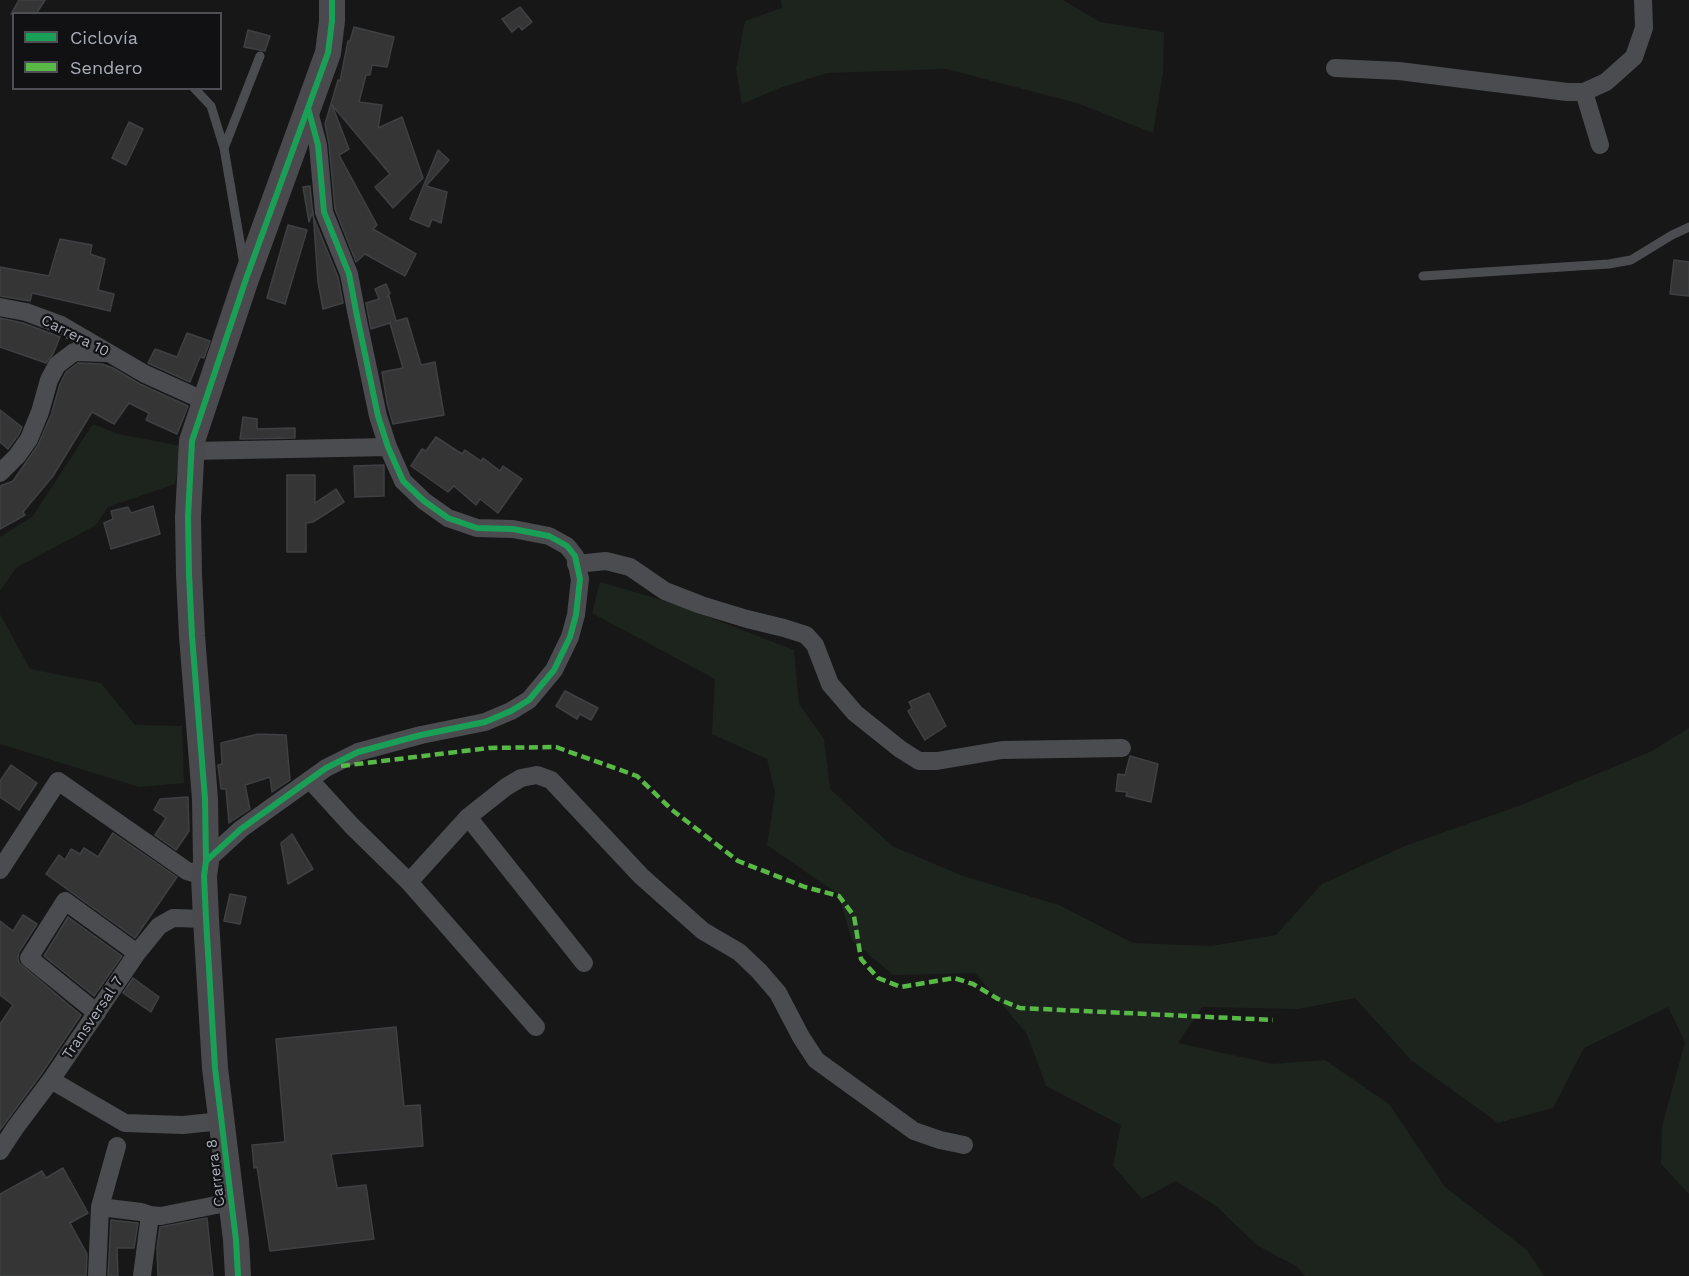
<!DOCTYPE html>
<html>
<head>
<meta charset="utf-8">
<style>
	body { margin:0 }
	#map { position:relative; width:1689px; height:1276px; overflow:hidden; background:#171717; font-family:"Work Sans",sans-serif }
	canvas { display:block }
	.legend { position:absolute; left:12px; top:12px; width:210px; height:78px; box-sizing:border-box; background:#111113; border:2px solid #4d4f55; margin:0; padding:8px 10px; list-style:none; font-size:18px; color:#a8adb8 }
	.legend li { display:flex; align-items:center; gap:12px; height:30px }
	.legend b { width:30px; border:2px solid #4d4f55 }
</style>
</head>
<body>
<div id="map">
<canvas width="1689" height="1276"></canvas>
<ul class="legend">
<li><b style="height:8px;background:#1a9f57"></b>Ciclovía</li>
<li><b style="height:8px;background:#58b947"></b>Sendero</li>
</ul>
</div>
<script>
const ctx = document.querySelector('canvas').getContext('2d');
ctx.lineJoin = 'round';
function fill(path, color) {
  ctx.fillStyle = color;
  ctx.fill(path, 'evenodd');
}
function toPath(rows) {
  const path = new Path2D();
  for (const r of rows) {
    path.moveTo(r[0], r[1]);
    for (let i = 2; i < r.length; i += 2) path.lineTo(r[i], r[i + 1]);
  }
  return path;
}
function stroke(path, color, width, dash) {
  ctx.strokeStyle = color;
  ctx.lineWidth = width;
  ctx.lineCap = dash ? 'butt' : 'round';
  ctx.setLineDash(dash || []);
  ctx.stroke(path);
}
function write(font, color, halo, rows, align = 'center') {
  ctx.font = font + ' "Work Sans",sans-serif';
  ctx.lineWidth = 4.5;
  ctx.setLineDash([]);
  ctx.textBaseline = 'middle';
  ctx.strokeStyle = halo;
  ctx.fillStyle = color;
  for (const [text, x, y, turn = 0] of rows) {
    ctx.save();
    ctx.translate(x, y);
    ctx.rotate((+turn || 0) * Math.PI / 180);
    ctx.textAlign = isNaN(turn) ? turn : align;
    if (halo) ctx.strokeText(text, 0, 0);
    ctx.fillText(text, 0, 0);
    ctx.restore();
  }
}
fill(toPath([
	[781,0,1063,0,1100,22,1164,32,1163,73,1153,133,1077,103,946,69,827,73,777,89,742,104,736,69,745,21,782,8],
	[93,424,118,434,181,446,175,484,108,507,96,525,16,568,0,591,0,537,33,516],
	[600,582,672,603,794,650,799,704,824,739,830,789,892,846,963,876,1059,905,1133,943,1211,946,1276,935,1322,884,1405,846,1524,804,1652,751,1689,728,1689,1194,1661,1164,1662,1127,1685,1042,1668,1007,1584,1048,1553,1108,1498,1123,1411,1060,1355,998,1298,1009,1202,1007,1178,1043,1273,1064,1325,1060,1389,1104,1445,1187,1527,1250,1544,1276,1305,1276,1296,1266,1258,1246,1216,1206,1176,1181,1142,1199,1113,1166,1121,1125,1046,1086,1027,1034,975,973,893,975,852,940,838,894,767,845,775,793,767,759,712,734,715,679,592,613],
	[0,614,30,669,101,683,135,725,182,726,184,783,139,787,0,744]
]), '#1d241e');
const building = toPath([
	[19,0,45,0,36,14,11,14,19,0],
	[520,7,532,22,522,30,519,26,512,32,502,19,520,7],
	[354,27,394,37,387,67,372,65,370,75,366,75,359,102,382,105,378,128,402,117,423,178,393,208,375,187,390,174,332,105,349,149,339,155,377,225,373,229,416,254,405,276,365,254,356,262,335,209,329,144,325,124,338,80,340,81,348,41,350,41,354,27],
	[248,30,270,36,265,51,244,47,248,30],
	[129,122,143,129,126,165,112,158,129,122],
	[438,150,449,160,426,186,447,192,441,223,432,219,429,227,410,219,438,150],
	[310,186,313,216,338,277,343,303,323,309,318,282,313,211,309,222,303,187,310,186],
	[288,225,307,230,285,304,267,298,288,225],
	[60,239,92,245,90,254,105,259,98,290,114,294,110,311,32,293,30,301,0,296,0,267,49,276,60,239],
	[1674,260,1689,262,1689,296,1670,294,1674,260],
	[386,284,390,293,387,297,389,296,396,321,407,318,421,365,435,362,444,415,393,424,387,403,382,372,403,368,390,323,371,329,366,303,379,299,375,289,386,284],
	[0,318,23,323,60,337,53,354,46,363,0,347,0,318],
	[187,333,210,341,204,358,200,357,190,382,148,363,155,349,177,357,187,333],
	[78,363,102,364,113,368,140,384,188,406,177,434,146,420,149,413,129,403,114,424,92,412,53,476,23,512,25,515,0,529,0,486,13,481,38,445,51,415,60,384,66,372,78,363],
	[0,410,22,427,19,434,8,449,0,442,0,410],
	[243,417,257,419,257,429,295,428,295,438,240,439,243,417],
	[436,437,462,454,465,450,481,461,483,458,500,471,503,466,522,479,498,513,480,499,476,505,454,486,448,492,411,466,422,449,426,451,436,437],
	[384,465,384,496,355,497,354,466,384,465],
	[287,475,315,475,315,503,336,489,344,502,313,522,306,523,306,552,287,552,287,475],
	[153,506,160,534,111,549,104,523,113,519,111,511,128,507,131,513,153,506],
	[565,691,598,708,591,720,580,714,577,719,556,706,565,691],
	[929,693,946,726,925,740,908,711,912,708,909,702,929,693],
	[258,734,286,735,290,780,272,792,270,777,245,785,250,809,229,823,226,789,221,789,218,765,222,764,221,743,258,734],
	[1130,756,1158,764,1151,802,1126,796,1127,792,1116,791,1118,774,1125,775,1130,756],
	[11,765,37,783,19,810,0,797,0,781,11,765],
	[188,797,189,831,176,850,155,835,166,818,154,810,160,799,188,797],
	[113,833,177,877,135,938,46,874,59,855,65,860,71,849,80,854,84,848,98,857,113,833],
	[292,834,313,869,288,884,281,843,292,834],
	[230,894,246,897,240,924,224,921,230,894],
	[23,915,37,924,19,952,18,958,19,963,81,1015,42,1073,0,1130,0,1024,13,1005,0,995,0,921,13,931,23,915],
	[68,917,122,956,94,996,44,956,68,917],
	[133,978,159,997,151,1012,123,993,133,978],
	[396,1027,404,1106,420,1105,423,1146,331,1154,337,1188,366,1185,374,1239,270,1251,257,1167,254,1168,252,1145,285,1142,276,1039,396,1027],
	[63,1168,88,1213,70,1223,87,1254,86,1276,0,1276,0,1194,42,1171,46,1178,63,1168],
	[207,1218,213,1276,158,1276,157,1248,160,1227,207,1218],
	[111,1220,138,1223,134,1248,117,1248,118,1276,108,1276,111,1220]
]);
fill(building, '#353536');
stroke(building, '#3f4043', 1.5);
stroke(toPath([
	[194,88,211,106,224,148,244,265],
	[224,148,260,56],
	[1423,276,1609,264,1631,260,1672,235,1689,227]
]), '#4b4c50', 9);
stroke(toPath([
	[1335,68,1399,71,1567,92,1584,92,1606,82,1634,57,1644,28,1643,0],
	[1584,92,1600,145],
	[0,307,26,312,61,325,145,374,205,401],
	[192,451,388,447],
	[0,473,17,456,29,439,40,412,49,380,57,365,74,352,106,353],
	[576,564,606,561,630,567,665,591,701,605,747,619,784,628,806,635,815,645,830,684,855,713,900,749,919,761,937,761,1002,750,1122,748],
	[310,780,351,825,409,882,536,1027],
	[468,817,506,787,521,778,537,775,551,780,641,876,703,931,739,952,759,971,778,993,801,1037,816,1060,914,1131,940,1140,964,1145],
	[206,861,241,829,326,768,358,752,421,735,485,722,511,711,529,700,554,670,570,637,576,615,580,579,575,556,567,546,549,536,513,529,477,528,448,518,424,501,403,481,388,447,378,416,357,316,349,274,324,212,318,145,308,108],
	[0,870,58,781,187,871,204,876],
	[409,882,468,817,584,963],
	[97,1013,29,958,65,901,137,953],
	[51,1080,125,1123,183,1125,222,1121],
	[0,1151,15,1128,51,1080,137,953,159,926,173,918,206,919],
	[100,1207,141,1212,150,1215,161,1216,231,1202],
	[97,1276,100,1207,117,1146],
	[142,1276,150,1215]
]), '#4b4c50', 18);
stroke(toPath([
	[238,1276,236,1240,215,1068,206,919,204,876,206,861,205,799,192,636,189,574,188,517,192,441,246,279,328,53,332,21,332,0]
]), '#4a4a4e', 26);
stroke(toPath([
	[341,766,489,748,556,747,637,776,672,810,738,861,805,887,839,896,854,916,861,959,878,978,901,987,954,978,973,984,998,999,1020,1008,1273,1020]
]), '#58b947', 4.5, [9, 4.5]);
stroke(toPath([
	[206,861,241,829,326,768,358,752,421,735,485,722,511,711,529,700,554,670,570,637,576,615,580,579,575,556,567,546,549,536,513,529,477,528,448,518,424,501,403,481,388,447,378,416,357,316,349,274,324,212,318,145,308,108],
	[238,1276,236,1240,215,1068,206,919,204,876,206,861,205,799,192,636,189,574,188,517,192,441,246,279,328,53,332,21,332,0]
]), '#1a9f57', 6);
write('15px', '#a8adb8', '#111113', [
	["Carrera 10",75,336,27],
	["Transversal 7",93,1018,-56],
	["Carrera 8",216,1173,-97]
]);
</script>
</body>
</html>
